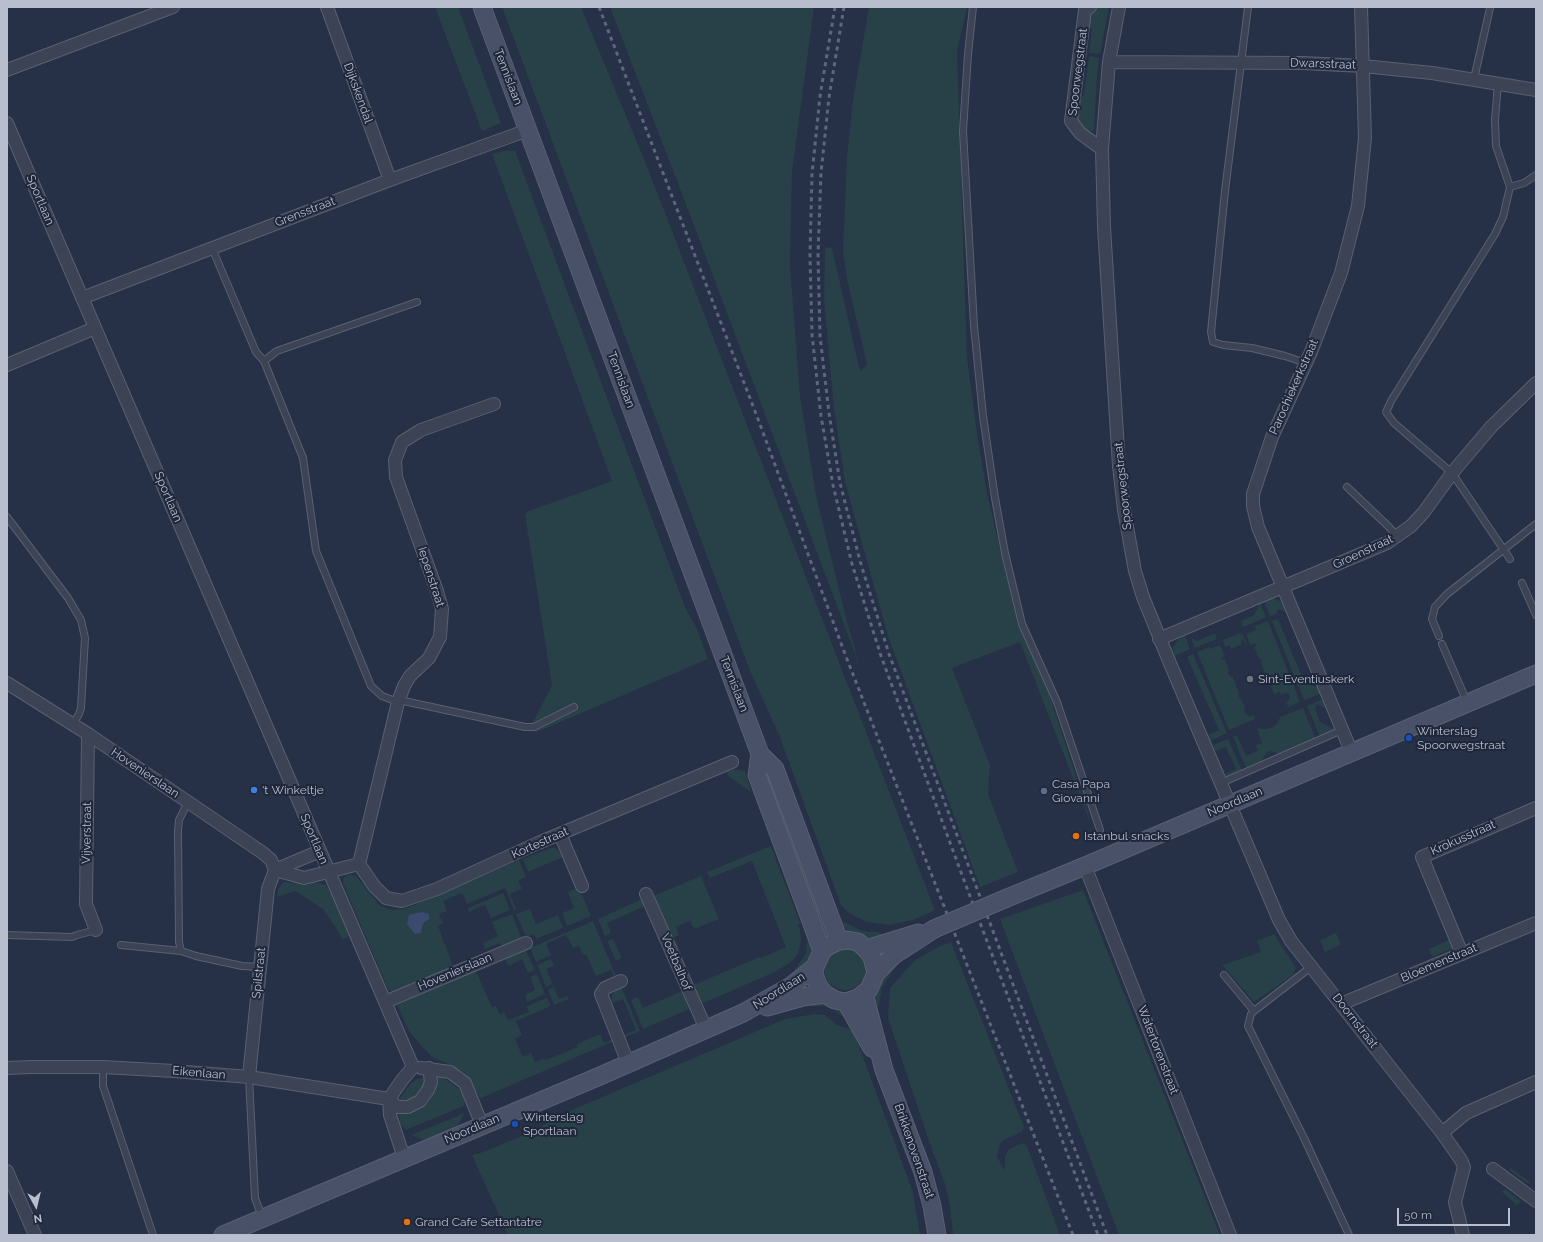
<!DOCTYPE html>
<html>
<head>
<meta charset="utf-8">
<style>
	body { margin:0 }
	#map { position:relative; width:1543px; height:1242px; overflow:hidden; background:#263046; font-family:Raleway,sans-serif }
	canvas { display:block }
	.frame { position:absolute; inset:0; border:8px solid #b9bece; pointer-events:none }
	.north { position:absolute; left:16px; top:1186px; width:40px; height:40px; -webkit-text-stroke:3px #1f273b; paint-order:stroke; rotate:172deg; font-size:11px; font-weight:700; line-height:16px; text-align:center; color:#b9bece }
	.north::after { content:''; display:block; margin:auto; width:14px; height:18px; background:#b9bece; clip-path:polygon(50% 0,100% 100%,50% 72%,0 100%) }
	.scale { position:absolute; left:1397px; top:1208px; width:113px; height:18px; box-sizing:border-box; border:2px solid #b9bece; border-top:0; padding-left:5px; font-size:12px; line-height:14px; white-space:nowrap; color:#b9bece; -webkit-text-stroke:3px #1f273b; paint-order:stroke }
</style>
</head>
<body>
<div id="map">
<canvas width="1543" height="1242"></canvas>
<div class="frame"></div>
<div class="north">N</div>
<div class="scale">50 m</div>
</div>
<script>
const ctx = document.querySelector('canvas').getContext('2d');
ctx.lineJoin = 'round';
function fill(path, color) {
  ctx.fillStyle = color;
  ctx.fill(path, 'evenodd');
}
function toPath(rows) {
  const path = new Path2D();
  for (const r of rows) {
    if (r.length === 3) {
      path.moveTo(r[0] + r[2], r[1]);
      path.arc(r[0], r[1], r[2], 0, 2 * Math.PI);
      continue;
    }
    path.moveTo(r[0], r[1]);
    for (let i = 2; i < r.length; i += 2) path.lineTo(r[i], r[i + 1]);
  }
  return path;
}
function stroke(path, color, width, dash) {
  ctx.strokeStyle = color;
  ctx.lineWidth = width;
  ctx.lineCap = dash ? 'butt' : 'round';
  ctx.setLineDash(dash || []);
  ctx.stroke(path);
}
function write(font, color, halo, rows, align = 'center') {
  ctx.font = font + ' Raleway,sans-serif';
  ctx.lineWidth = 4;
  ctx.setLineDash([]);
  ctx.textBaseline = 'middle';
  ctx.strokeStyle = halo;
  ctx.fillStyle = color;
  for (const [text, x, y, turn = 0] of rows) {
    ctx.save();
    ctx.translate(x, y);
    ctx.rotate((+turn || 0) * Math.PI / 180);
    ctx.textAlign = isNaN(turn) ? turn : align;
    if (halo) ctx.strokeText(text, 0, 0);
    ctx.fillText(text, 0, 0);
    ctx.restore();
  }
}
fill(toPath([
	[435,7,458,7,501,123,482,131],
	[502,7,581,7,648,169,935,910,913,920,890,925,867,922,849,913,841,905,779,735,750,671],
	[610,7,814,7,792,172,790,265,800,396,816,495,847,622,860,667,697,233],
	[869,7,967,7,957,52,958,79,967,358,978,440,987,493,1018,625,1046,685,1096,837,1020,642,952,668,990,765,988,794,1018,872,980,887,888,636,845,482,834,409,824,300,825,247,832,248,860,371,867,365,847,279,843,251,847,158,852,106],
	[1096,7,1109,7,1100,54,1089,53,1092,29,1087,23,1090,14],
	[1089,56,1099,58,1097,77,1094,130,1089,132,1084,131,1077,123,1078,99,1084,95],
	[508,150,515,151,685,607,697,629,708,659,537,732,529,730,552,685,525,514,529,511,612,481,492,154],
	[1271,598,1283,602,1288,613,1278,609,1276,614,1270,616,1264,601],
	[1260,603,1266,617,1243,627,1241,621,1254,615],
	[1278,619,1304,682,1319,688,1321,694,1304,700,1272,621],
	[1268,621,1300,702,1288,707,1286,702,1289,700,1290,697,1289,694,1286,693,1281,695,1280,692,1274,694,1271,687,1272,685,1271,681,1268,680,1262,665,1261,659,1259,658,1254,647,1256,646,1255,643,1250,645,1246,634,1256,630,1255,626],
	[1215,633,1217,639,1195,648,1191,638,1197,641],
	[1241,633,1242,635,1243,635,1247,644,1246,645,1243,639,1241,641,1242,644,1231,649,1229,645,1225,647,1223,640],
	[1185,636,1190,649,1174,656,1173,647,1179,639],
	[1220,645,1225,656,1221,658,1223,660,1225,660,1229,670,1228,673,1230,676,1233,677,1239,693,1238,695,1240,699,1242,700,1245,708,1244,710,1246,714,1250,717,1254,715,1255,719,1229,730,1197,652,1209,647,1210,649],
	[1193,654,1227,733,1210,741,1208,735,1219,730,1187,657],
	[1323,699,1327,709,1317,704,1315,709,1320,722,1336,730,1320,737,1307,706],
	[1303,708,1316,739,1279,754,1270,751,1266,753,1262,761,1246,768,1233,737,1237,735,1246,756,1258,751,1256,745,1262,743,1257,728,1264,729,1271,728,1277,724,1280,717],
	[1228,739,1242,770,1226,777,1225,774,1236,769,1226,747,1215,751,1213,745],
	[732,770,738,770,745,771,751,792,728,776,727,772],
	[769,770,825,914,816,918,764,771],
	[771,846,800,923,798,925,800,930,801,941,798,954,792,961,777,971,699,1005,691,986,760,957,761,958,786,947,752,861,710,878,707,872],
	[551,848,556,848,563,857,528,872,523,859],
	[519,860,526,877,518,880,522,889,510,894,516,909,514,910,505,888,467,904,462,893,443,901,447,911,439,914,443,923,438,926,454,968,404,990,391,992,387,987,343,883,344,877,350,875,356,876,380,906,392,910,405,909],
	[701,876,719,919,694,929,690,921,676,927,679,935,671,939,653,896],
	[284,882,300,884,315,882,326,885,333,897,349,936,342,940,338,931,323,909,295,891,277,897,278,889],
	[579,887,591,916,567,926,562,913,574,908,568,892],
	[1083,890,1220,1235,1119,1235,1000,919],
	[503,893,510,910,491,918,485,905,469,912,468,908],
	[642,899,645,906,607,923,611,933,605,936,598,919],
	[530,909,536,924,558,915,563,928,536,939,534,934,526,937,516,914],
	[512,914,522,939,502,948,500,943,485,949,483,943,498,936,492,922],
	[840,920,860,930,869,932,878,932,881,933,884,937,875,939,860,936,847,930,838,921],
	[593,921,616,976,614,977,611,970,596,976,586,954,583,955,579,946,573,948,566,935,546,944,551,955,536,962,530,948],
	[808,933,813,950,810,960,796,976,795,969,806,954],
	[1336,933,1341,944,1325,952,1320,940],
	[1274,934,1296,968,1293,975,1254,1002,1222,965,1261,952,1257,941],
	[613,939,622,958,616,961,607,941],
	[1449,940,1452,947,1451,949,1432,957,1429,949],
	[951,942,1024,1127,1022,1132,1004,1140,1000,1144,997,1157,1005,1170,1005,1156,1009,1149,1023,1143,1027,1146,1060,1235,953,1235,950,1206,945,1184,930,1144,888,1018,890,988,914,961,940,946],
	[524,946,535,970,528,973,522,959,508,966,504,954],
	[845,969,21],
	[551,959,554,966,546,969,553,984,546,987,537,965],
	[893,962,895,967,882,988,879,1005,874,1007,874,993],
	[476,971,492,1007,496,1006,500,1014,504,1012,508,1020,529,1012,527,1006,547,998,551,1006,516,1021,522,1035,515,1039,523,1057,531,1053,535,1062,544,1058,546,1060,578,1047,577,1044,600,1034,604,1043,613,1039,614,1041,481,1098,475,1091,467,1075,455,1067,432,1057,419,1043,409,1031,397,1005],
	[537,974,545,994,527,1002,525,995,535,990,530,977],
	[621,986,640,1031,621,1039,621,1036,636,1030,623,999,612,1003,612,995,616,989],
	[554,987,559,999,568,996,569,999,554,1005,548,990],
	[682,991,690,1009,643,1029,631,1000,638,997,643,1008],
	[813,999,839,1006,849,1018,845,1018,834,1010,824,1006,811,1006,808,1003],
	[815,1014,825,1015,837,1025,853,1030,913,1192,920,1235,508,1235,472,1155,483,1152,534,1131,558,1116,785,1019],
	[426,1077,426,1084,413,1101,398,1103,401,1097,410,1084,417,1079],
	[436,1077,443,1078,450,1082,460,1090,464,1098,464,1106,406,1130,400,1123,399,1113,417,1109,428,1103,436,1089],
	[465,1113,459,1123,447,1134,434,1139,421,1139,411,1135],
	[1511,1168,1530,1182,1528,1184,1509,1170],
	[1505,1189,1521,1201,1517,1205,1502,1192]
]), '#284047');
fill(toPath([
	[422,912,429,914,429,919,423,923,421,933,415,934,407,924,409,915]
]), '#3b4b6f');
const lane = toPath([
	[973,7,968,54,963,131,974,326,983,416,995,498,1005,553,1022,624,1057,702,1100,830],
	[1248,7,1225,191,1211,332,1213,342,1223,345,1252,348,1285,356,1306,363],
	[1474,79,1490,8],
	[1498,83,1495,120,1496,146,1510,187,1503,217,1495,234,1391,401,1386,412,1394,423,1452,473,1510,559],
	[1510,187,1524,183,1536,175],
	[212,248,256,352,264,361,303,458,316,551,371,686,382,696,398,702],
	[264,361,277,351,417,302],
	[1347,487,1389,527,1397,536],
	[7,517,68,598,81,620,85,638,81,708,79,714,73,724],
	[1522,583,1536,615],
	[1439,636,1432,619,1435,607,1447,594,1536,524],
	[1442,644,1467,702],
	[399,700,525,727,534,727,574,707],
	[1221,783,1342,730],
	[188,802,179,820,178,831,179,942,181,951,196,956,242,966,260,967],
	[7,935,72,937,77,935,96,930],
	[121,945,181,951],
	[1311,967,1254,1011,1251,1014,1248,1026,1304,1138,1349,1235],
	[1224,975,1254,1011],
	[103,1067,103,1086,153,1235],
	[249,1077,255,1198,262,1217]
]);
const street = toPath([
	[327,7,390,180],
	[1090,7,1085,10,1071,121,1080,133,1102,149],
	[1119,7,1109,62,1102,149,1104,227,1119,466,1124,510,1135,571,1143,597,1169,661,1279,920,1291,941,1442,1133,1461,1160,1464,1167,1455,1202,1463,1235],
	[1109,62,1303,63,1363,66,1432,73,1536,90],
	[7,70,173,7],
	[7,123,413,1067],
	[82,298,390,180,528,130],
	[7,365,95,328],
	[1159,639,1387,543,1397,536,1411,526,1424,512,1452,473,1491,427,1536,383],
	[7,683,88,734,263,853,271,860,275,870],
	[88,734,86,904,96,930],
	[1351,751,1258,527,1253,506,1253,494,1272,437,1311,352,1341,273,1358,206,1365,138,1361,7],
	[560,834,582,886],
	[359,864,398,702,404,686,410,676,429,658,440,637,442,609,437,591,396,477,395,460,402,442,421,430,494,404],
	[359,864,374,886,386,898,402,901,437,889,538,843,732,762],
	[1085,866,1230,1235],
	[275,870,304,878,359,864],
	[275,870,320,851],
	[646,894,706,1029],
	[1462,954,1422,857,1536,808],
	[621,981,605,988,601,994,628,1063],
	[385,1002,526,943],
	[1341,1004,1536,923],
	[7,1068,31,1067,103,1067,174,1071,249,1077,389,1099,397,1107,408,1107,420,1101,428,1090,431,1082,429,1068],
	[421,1068,450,1072,465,1083,482,1125],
	[249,1077,268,889,275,870],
	[389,1099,390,1115,404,1158],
	[389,1099,402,1080,413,1067],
	[1442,1133,1466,1113,1536,1082],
	[1493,1169,1536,1201],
	[7,1171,35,1235]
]);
const secondary = toPath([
	[482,7,760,754,775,769,839,941],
	[760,754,757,775,822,951],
	[1007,898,1085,866,1536,674],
	[866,949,918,933],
	[876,973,872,957,866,949,858,942,847,940,839,941,830,945,822,951,815,967,814,974,818,985,825,994,835,1000,846,1002,858,998,869,989,876,973,894,955,934,929],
	[864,994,884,1070,923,1172,932,1206,937,1235],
	[846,1002,872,1048],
	[767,1007,803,997,825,994],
	[223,1235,600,1076,743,1013,791,986,815,967]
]);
stroke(lane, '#596072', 8);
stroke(street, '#596072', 14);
stroke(secondary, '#596072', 19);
stroke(lane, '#3b4355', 6);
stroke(street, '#3b4355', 12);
stroke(secondary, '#495168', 17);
stroke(toPath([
	[599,7,758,419,845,654,1073,1235],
	[835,7,820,96,812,174,810,255,812,335,821,416,833,485,852,564,881,656,959,867,1098,1235],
	[844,7,829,97,821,173,818,255,820,336,829,413,840,483,860,561,889,654,1107,1235]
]), '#5d667c', 3, [4, 4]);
const secondaryBridge = toPath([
	[934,929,1007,898]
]);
stroke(secondaryBridge, '#596072', 19, []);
stroke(secondaryBridge, '#495168', 17);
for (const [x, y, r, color] of [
	[1250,679,4,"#6b7280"],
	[1409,738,4,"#1a4fb4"],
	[254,790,4,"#3f7fe0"],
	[1044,791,4,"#5c6f8a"],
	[1076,836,4,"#e8710a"],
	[515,1124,4,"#1a4fb4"],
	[407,1222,4,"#e8710a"]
]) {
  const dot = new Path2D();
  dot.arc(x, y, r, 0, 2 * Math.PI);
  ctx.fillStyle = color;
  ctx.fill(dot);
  stroke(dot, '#1f273b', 1.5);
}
write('12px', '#b9bece', '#1f273b', [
	["Dwarsstraat",1323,64,2],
	["Spoorwegstraat",1078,72,-83],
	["Tennislaan",508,77,69],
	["Dijkskendal",358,93,70],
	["Sportlaan",40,200,67],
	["Grensstraat",305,212,-21],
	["Tennislaan",621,380,70],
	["Parochiekerkstraat",1294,387,-66],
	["Spoorwegstraat",1123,486,-96],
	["Sportlaan",168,497,67],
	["Groenstraat",1363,552,-25],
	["Iepenstraat",431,577,72],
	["Tennislaan",734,684,69],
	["Hovenierslaan",145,773,34],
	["Noordlaan",1235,802,-23],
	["Vijverstraat",87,833,-89],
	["Krokusstraat",1463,838,-24],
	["Sportlaan",314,839,67],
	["Kortestraat",540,843,-24],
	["Voetbalhof",676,962,67],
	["Bloemenstraat",1439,963,-23],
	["Hovenierslaan",455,972,-23],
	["Spilstraat",259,973,-84],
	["Noordlaan",779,991,-32],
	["Doornstraat",1355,1021,52],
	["Watertorenstraat",1158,1050,69],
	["Eikenlaan",199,1073,5],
	["Noordlaan",472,1129,-23],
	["Brikkenovenstraat",914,1151,71]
]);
write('12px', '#b9bece', '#1f273b', [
	["Sint-Eventiuskerk",1258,679],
	["Winterslag",1417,731],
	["Spoorwegstraat",1417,745],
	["Casa Papa",1052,784],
	["Giovanni",1052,798],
	["'t Winkeltje",262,790],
	["Istanbul snacks",1084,836],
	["Winterslag",523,1117],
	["Sportlaan",523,1131],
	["Grand Cafe Settantatre",415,1222]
], 'left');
</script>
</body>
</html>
